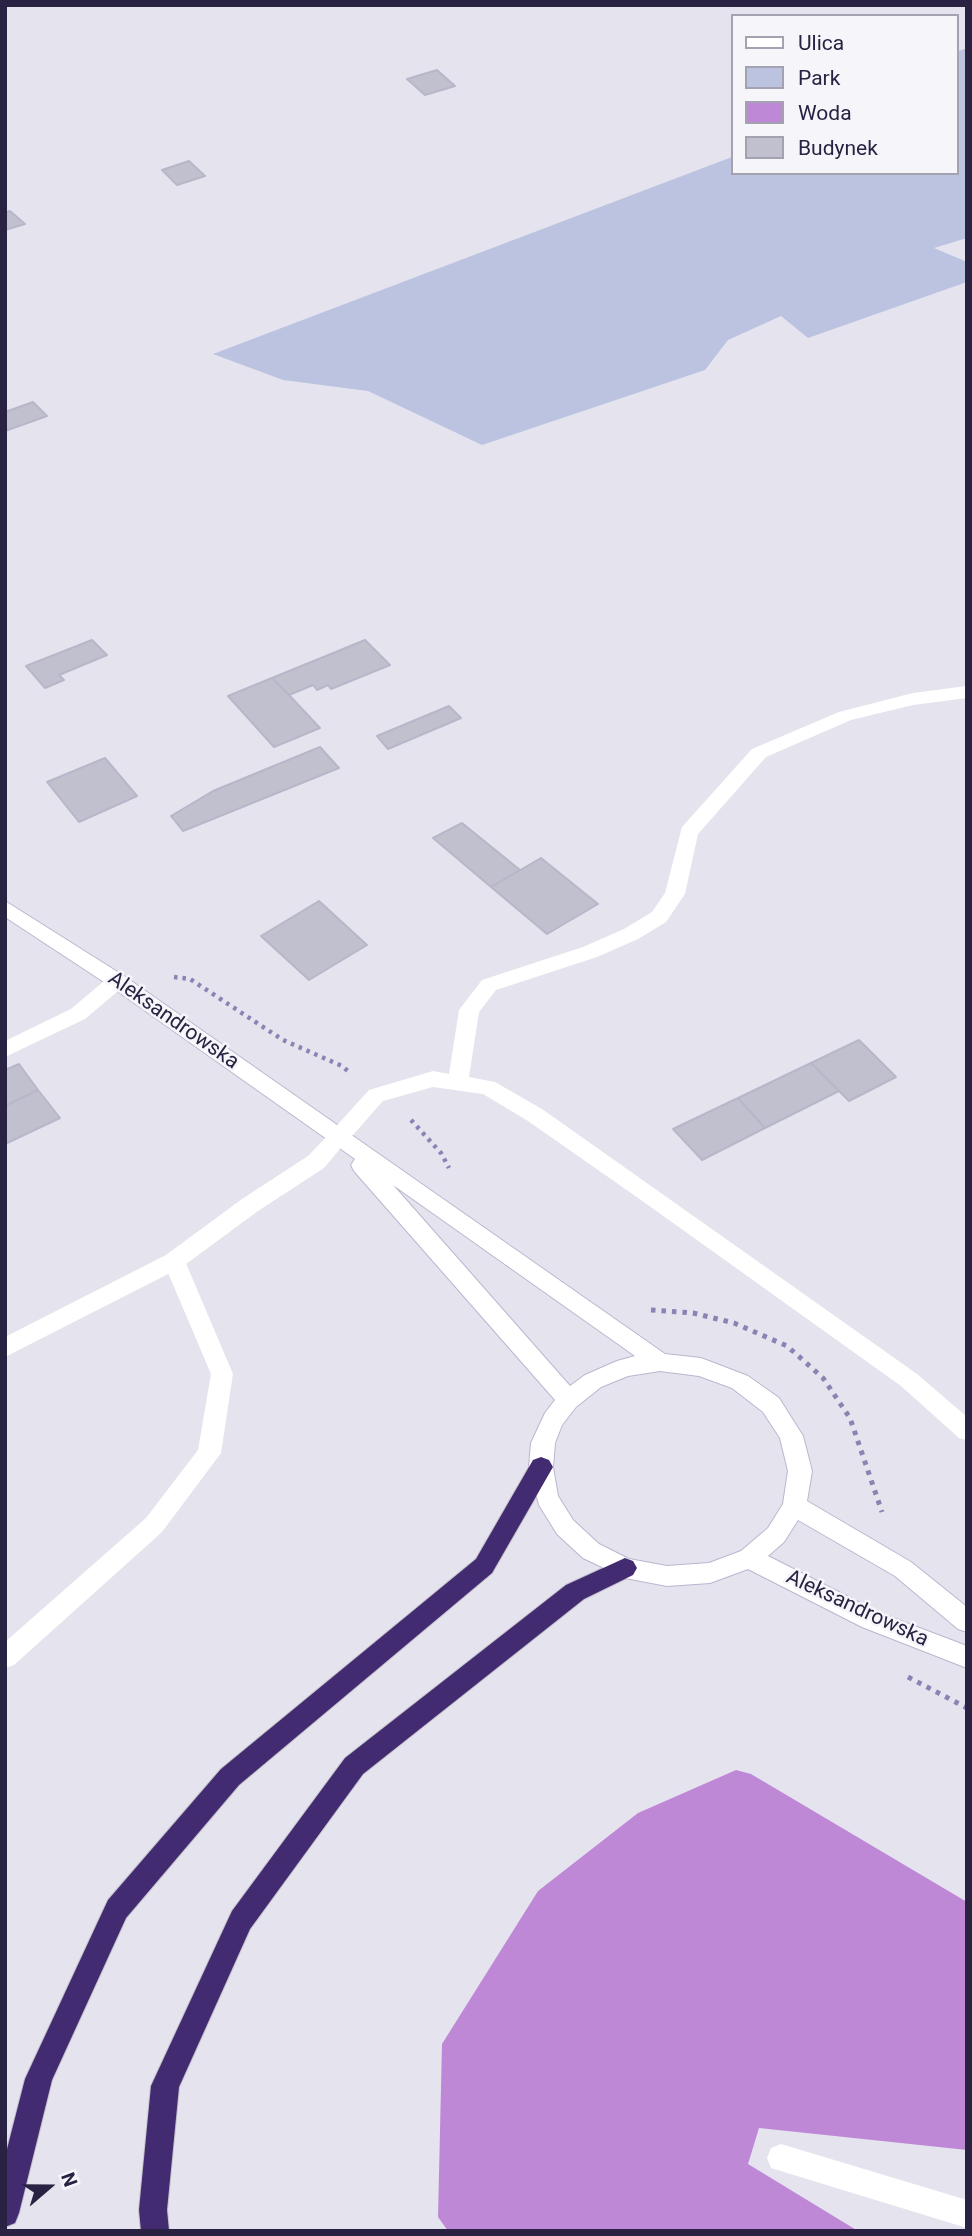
<!DOCTYPE html>
<html>
<head>
<meta charset="utf-8">
<style>
	body { margin:0 }
	#map { position:relative; width:972px; height:2236px; overflow:hidden; background:#e5e4ee; font-family:Roboto,sans-serif }
	canvas { display:block }
	.frame { position:absolute; inset:0; border:7px solid #2a2242; pointer-events:none }
	.legend { position:absolute; left:731px; top:14px; width:228px; height:161px; box-sizing:border-box; background:#f5f5fa; border:2px solid #a4a1b0; margin:0; padding:9px 12px; list-style:none; font-size:21px; color:#2a2242 }
	.legend li { display:flex; align-items:center; gap:14px; height:35px }
	.legend b { width:35px; border:2px solid #a4a1b0 }
	.north { position:absolute; left:14px; top:2152px; width:70px; height:70px; -webkit-text-stroke:5px #f5f5fa; paint-order:stroke; rotate:70deg; font-size:19px; font-weight:700; line-height:28px; text-align:center; color:#2a2242 }
	.north::after { content:''; display:block; margin:auto; width:24px; height:32px; background:#2a2242; clip-path:polygon(50% 0,100% 100%,50% 72%,0 100%) }
</style>
</head>
<body>
<div id="map">
<canvas width="972" height="2236"></canvas>
<div class="frame"></div>
<ul class="legend">
<li><b style="height:9px;background:#fff"></b>Ulica</li>
<li><b style="height:19px;background:#bbc3e1"></b>Park</li>
<li><b style="height:19px;background:#be88d7"></b>Woda</li>
<li><b style="height:19px;background:#c1c0cf"></b>Budynek</li>
</ul>
<div class="north">N</div>
</div>
<script>
const ctx = document.querySelector('canvas').getContext('2d');
ctx.lineJoin = 'round';
function fill(path, color) {
  ctx.fillStyle = color;
  ctx.fill(path, 'evenodd');
}
function toPath(rows) {
  const path = new Path2D();
  for (const r of rows) {
    path.moveTo(r[0], r[1]);
    for (let i = 2; i < r.length; i += 2) path.lineTo(r[i], r[i + 1]);
  }
  return path;
}
function stroke(path, color, width, dash) {
  ctx.strokeStyle = color;
  ctx.lineWidth = width;
  ctx.lineCap = dash ? 'butt' : 'round';
  ctx.setLineDash(dash || []);
  ctx.stroke(path);
}
function write(font, color, halo, rows, align = 'center') {
  ctx.font = font + ' Roboto,sans-serif';
  ctx.lineWidth = 5;
  ctx.setLineDash([]);
  ctx.textBaseline = 'middle';
  ctx.strokeStyle = halo;
  ctx.fillStyle = color;
  for (const [text, x, y, turn = 0] of rows) {
    ctx.save();
    ctx.translate(x, y);
    ctx.rotate((+turn || 0) * Math.PI / 180);
    ctx.textAlign = isNaN(turn) ? turn : align;
    if (halo) ctx.strokeText(text, 0, 0);
    ctx.fillText(text, 0, 0);
    ctx.restore();
  }
}
fill(toPath([
	[967,48,967,238,934,248,967,262,967,282,808,338,781,316,728,340,705,370,482,445,368,391,283,380,213,354,732,157,732,173,956,173,956,52]
]), '#bbc3e1');
fill(toPath([
	[736,1770,751,1774,967,1902,967,2150,759,2128,748,2164,858,2231,448,2231,438,2217,442,2044,538,1891,638,1813]
]), '#be88d7');
const building = toPath([
	[437,70,455,86,425,95,407,79,437,70],
	[189,161,205,176,177,185,162,170,189,161],
	[10,211,25,224,5,230,5,213,10,211],
	[33,402,47,416,5,431,5,412,33,402],
	[92,640,107,655,59,675,64,680,45,688,26,666,92,640],
	[365,640,390,665,331,689,328,685,317,690,313,685,289,695,272,678,365,640],
	[272,678,289,695,320,728,274,747,228,696,272,678],
	[449,706,461,718,388,749,377,736,449,706],
	[320,747,339,768,183,831,171,816,213,791,320,747],
	[105,758,137,796,79,822,47,782,105,758],
	[462,823,520,870,491,887,433,838,462,823],
	[541,858,598,904,547,934,491,887,541,858],
	[319,901,367,945,309,980,261,936,319,901],
	[859,1040,896,1077,849,1101,811,1063,859,1040],
	[811,1063,839,1091,765,1128,738,1098,811,1063],
	[19,1064,38,1090,5,1106,5,1070,19,1064],
	[38,1090,60,1118,5,1144,5,1106,38,1090],
	[738,1098,765,1128,702,1160,673,1129,738,1098]
]);
fill(building, '#c1c0cf');
stroke(building, '#b8b6c9', 2);
const secondary = toPath([
	[5,901,124,976,665,1354,701,1358,748,1376,779,1398,803,1436,812,1471,807,1501,911,1562,967,1607,967,1632,958,1629,895,1576,798,1520,784,1542,768,1556,880,1613,967,1646,967,1668,862,1627,748,1569,710,1583,667,1586,625,1578,583,1558,557,1534,539,1505,529,1467,531,1443,545,1413,555,1400,354,1171,351,1165,355,1159,110,986,5,917,5,901],
	[393,1185,635,1356,617,1361,585,1375,570,1386,393,1185],
	[660,1371,699,1376,732,1388,763,1412,780,1438,788,1471,783,1504,768,1528,741,1551,709,1563,667,1566,629,1559,599,1544,573,1520,558,1496,553,1467,555,1443,562,1425,576,1407,601,1387,628,1376,660,1371]
]);
const highway = toPath([
	[541,1457,549,1460,553,1467,492,1573,239,1785,126,1918,52,2080,19,2213,15,2223,5,2227,5,2157,25,2079,108,1900,221,1769,476,1559,533,1460,541,1457],
	[625,1558,633,1561,637,1568,633,1575,584,1599,363,1774,250,1929,179,2087,167,2210,169,2231,141,2231,139,2210,151,2086,232,1911,345,1758,566,1585,625,1558]
]);
stroke(secondary, '#bab6cf', 2);
stroke(highway, '#c3c1ca', 2);
stroke(toPath([
	[174,977,190,979,283,1040,342,1066,349,1072],
	[411,1120,441,1153,449,1168]
]), '#8d82b4', 4.5, [3.5, 5]);
stroke(toPath([
	[651,1310,693,1313,734,1323,787,1346,823,1378,850,1418,882,1512],
	[908,1677,967,1708]
]), '#8d82b4', 5, [4.5, 6]);
fill(toPath([
	[967,686,967,698,913,705,851,720,766,757,698,834,685,894,666,922,638,939,597,957,496,990,479,1012,469,1077,495,1082,542,1109,917,1374,967,1417,967,1440,959,1438,901,1386,641,1200,528,1121,483,1094,433,1087,383,1101,345,1144,338,1146,331,1144,327,1138,331,1132,369,1090,433,1071,449,1074,459,1010,482,980,583,947,624,929,652,912,665,893,682,827,752,749,839,712,913,693,967,686],
	[117,974,124,976,127,981,124,986,85,1019,5,1057,5,1041,71,1009,110,976,117,974],
	[174,1252,182,1255,185,1261,233,1374,221,1453,162,1532,14,1665,5,1668,5,1642,146,1518,198,1450,211,1374,163,1261,166,1255,174,1252],
	[781,2144,967,2200,967,2228,771,2168,767,2158,771,2148,781,2144]
]), '#fff');
fill(toPath([
	[338,1130,345,1132,349,1138,324,1168,258,1211,182,1267,5,1357,5,1337,166,1255,242,1199,308,1156,331,1132,338,1130]
]), '#fff');
fill(secondary, '#fff');
fill(highway, '#422b70');
write('21px', '#2a2242', '#f5f5fa', [
	["Aleksandrowska",173,1021,35],
	["Aleksandrowska",857,1609,25]
]);
</script>
</body>
</html>
